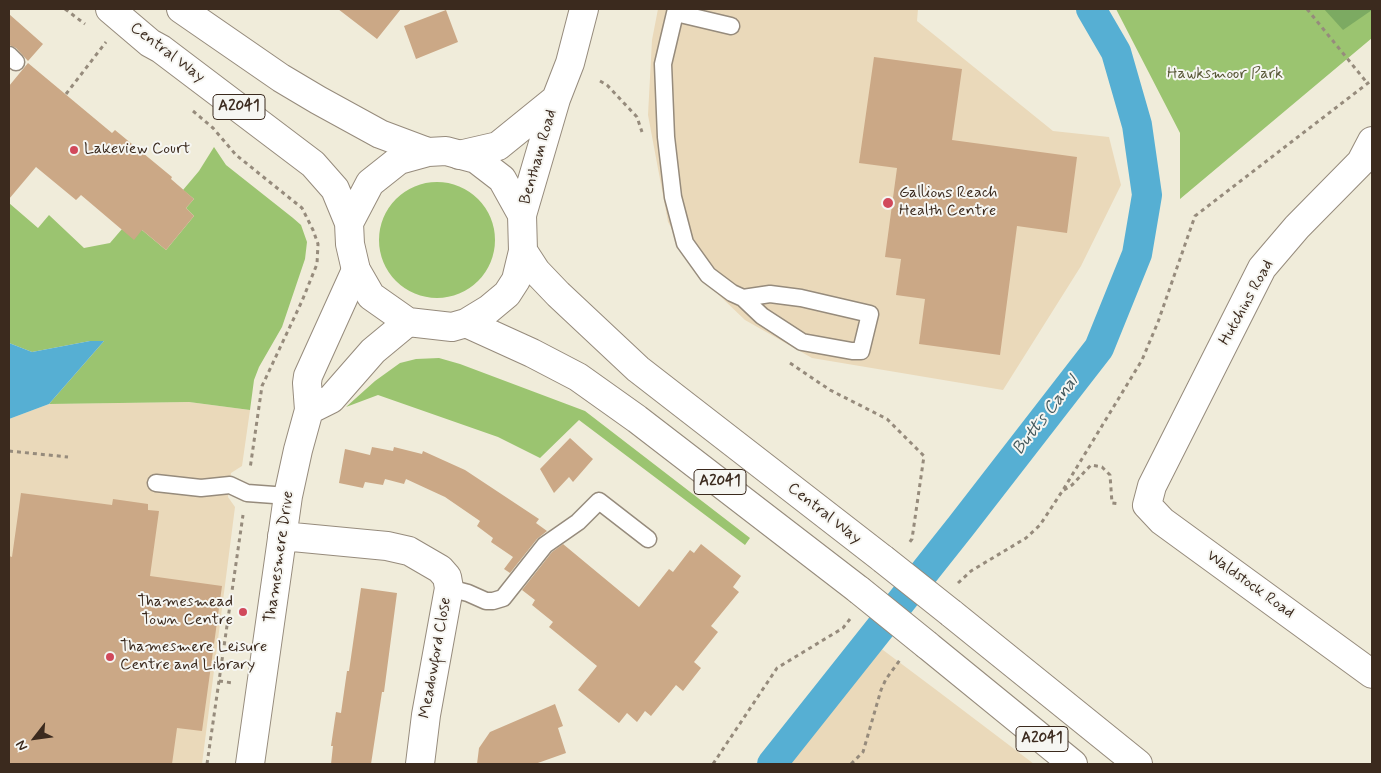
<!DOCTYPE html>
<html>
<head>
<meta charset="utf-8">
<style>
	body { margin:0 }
	#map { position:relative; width:1381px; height:773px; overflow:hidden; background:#f0ecda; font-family:Mynerve,sans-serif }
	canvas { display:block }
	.frame { position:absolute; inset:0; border:10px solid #3b2a1e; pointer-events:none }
	.north { position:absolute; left:10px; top:713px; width:50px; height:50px; -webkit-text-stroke:4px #f6f6f2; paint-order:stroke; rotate:240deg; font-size:14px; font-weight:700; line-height:20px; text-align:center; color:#3b2a1e }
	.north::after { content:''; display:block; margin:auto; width:18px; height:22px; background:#3b2a1e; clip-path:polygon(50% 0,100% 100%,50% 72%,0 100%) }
</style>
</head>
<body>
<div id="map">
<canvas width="1381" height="773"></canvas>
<div class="frame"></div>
<div class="north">N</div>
</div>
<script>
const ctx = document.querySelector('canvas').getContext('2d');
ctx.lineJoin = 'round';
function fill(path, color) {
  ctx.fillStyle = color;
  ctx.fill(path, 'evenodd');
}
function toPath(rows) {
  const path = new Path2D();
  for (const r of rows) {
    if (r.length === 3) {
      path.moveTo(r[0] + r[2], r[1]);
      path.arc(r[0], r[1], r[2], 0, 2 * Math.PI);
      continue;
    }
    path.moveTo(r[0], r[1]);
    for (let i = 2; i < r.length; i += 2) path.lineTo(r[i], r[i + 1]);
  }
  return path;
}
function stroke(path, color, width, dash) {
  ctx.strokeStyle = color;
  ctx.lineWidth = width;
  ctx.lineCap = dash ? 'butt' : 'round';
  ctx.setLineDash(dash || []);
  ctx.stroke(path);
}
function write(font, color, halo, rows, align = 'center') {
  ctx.font = font + ' Mynerve,sans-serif';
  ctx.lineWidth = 4;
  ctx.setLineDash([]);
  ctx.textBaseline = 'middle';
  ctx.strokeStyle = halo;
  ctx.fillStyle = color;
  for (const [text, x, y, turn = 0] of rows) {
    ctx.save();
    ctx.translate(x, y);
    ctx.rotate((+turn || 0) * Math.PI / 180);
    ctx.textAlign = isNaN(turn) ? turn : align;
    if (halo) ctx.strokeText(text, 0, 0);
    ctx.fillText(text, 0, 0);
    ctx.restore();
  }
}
fill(toPath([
	[658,9,918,9,917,21,1053,131,1109,137,1121,185,1081,266,1003,390,812,358,745,320,699,276,668,222,648,115,652,40],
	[189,402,250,410,242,466,231,473,228,497,235,507,202,764,9,764,9,419,49,404],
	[879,647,935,689,1034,764,790,764]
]), '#ead9ba');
fill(toPath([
	[1116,9,1372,9,1372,38,1180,199,1180,133],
	[214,147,226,165,293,218,301,225,307,242,305,259,282,327,259,367,254,380,250,410,189,402,49,404,104,341,90,341,32,352,9,343,9,203,38,228,49,215,84,248,110,243,122,229,142,230,166,250,194,216,186,208,194,199,183,190,199,171],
	[437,240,58],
	[439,358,460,364,585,411,750,538,745,545,579,420,540,458,498,437,378,395,346,407,375,381,400,363,416,359]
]), '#9bc470');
fill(toPath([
	[1324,9,1372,9,1372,10,1343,30]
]), '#7caa62');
fill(toPath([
	[90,341,104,341,49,404,9,419,9,343,32,352]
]), '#56afd3');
stroke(toPath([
	[772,764,961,526,1099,348,1137,254,1147,195,1137,125,1116,52,1091,9]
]), '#56afd3', 30);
fill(toPath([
	[338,9,401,9,377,39],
	[446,10,458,42,416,59,404,26],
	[9,14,43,44,28,61,16,48,9,45],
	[874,57,962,69,952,140,1077,157,1067,233,1017,226,1000,355,919,344,925,299,896,295,901,259,885,257,897,168,859,163],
	[28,63,112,133,115,130,172,177,171,179,194,199,186,208,194,216,166,250,142,230,134,240,81,195,76,200,36,167,9,199,9,86],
	[570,438,593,459,573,482,569,477,554,493,540,469],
	[372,447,393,451,394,447,422,454,423,451,465,470,539,519,536,523,547,531,537,539,510,573,504,569,513,557,491,542,493,538,477,526,480,521,445,497,406,479,404,484,385,479,383,485,365,482,363,488,339,483,345,449,370,455],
	[21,493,112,505,113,499,148,504,148,510,159,511,150,576,222,586,202,731,177,728,172,764,9,764,9,556,12,557],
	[563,544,639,607,669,569,673,572,690,550,694,553,701,544,741,576,733,587,739,592,711,626,718,632,694,662,701,668,683,691,676,685,651,716,645,711,637,722,627,713,619,723,578,690,597,666,549,627,553,622,532,605,535,600,522,590,552,552],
	[361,588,397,593,384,692,382,692,371,764,331,764,333,746,331,746,336,712,341,713,347,671,349,671],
	[555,704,563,726,558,728,566,753,535,764,477,764,479,748,490,732]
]), '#cba886');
const service = toPath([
	[676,9,663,64,666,137,673,197,685,243,708,275,732,293,743,298,762,316,802,342,852,351,861,351,870,314,801,298,770,294,743,298],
	[676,13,731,26],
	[9,55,16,62],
	[156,483,201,488,230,485,247,493,288,496],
	[449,588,468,593,486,601,493,601,503,598,545,545,578,522,599,501,648,539]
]);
const minor = toPath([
	[1372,141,1361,162,1297,227,1262,268,1152,486,1147,505,1162,521,1372,674],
	[309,410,331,399,373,351,408,322],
	[282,536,387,546,409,551,440,569,447,577,449,588,426,715,420,764],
	[250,764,288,496,298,450,309,410,307,383,308,376,356,270]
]);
const tertiary = toPath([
	[459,155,498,146,556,99],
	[522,215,556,99,570,63,584,9]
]);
const primary = toPath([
	[110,9,150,43,161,49,313,164,335,189,349,223,350,244,356,270,371,296,408,322,452,327,466,323,489,309,507,294,516,280,523,251,522,215,502,179,476,159,446,151,428,152,399,160,370,183,349,223],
	[181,9,281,78,318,100,380,134,428,152],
	[523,251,536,271,558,294,638,369,883,559],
	[466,323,532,353,578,377,637,419,859,590],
	[951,613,1138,764],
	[927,645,1073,764]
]);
stroke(service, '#968b7c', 19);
stroke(minor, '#968b7c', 30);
stroke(tertiary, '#968b7c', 30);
stroke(primary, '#968b7c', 30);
stroke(toPath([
	[65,9,85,24],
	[1307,9,1368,84],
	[600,81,607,85,637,117,642,132],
	[66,94,106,42],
	[193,111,213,128,236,155,302,208,313,230,318,244,317,264,302,301,262,386,250,469],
	[790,363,830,390,887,419,924,456,912,539,909,543],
	[9,451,68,457],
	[1064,490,1072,485,1091,465,1102,467,1110,475,1112,503,1120,504],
	[958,583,971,571,1026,538,1040,525,1063,490,1142,360,1158,322,1195,216,1372,80],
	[219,681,233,683],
	[207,764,243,515],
	[713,764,777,668,843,628,850,619],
	[851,764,863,752,881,690,886,679,900,660]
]), '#968b7c', 3, [4, 4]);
stroke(service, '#fff', 16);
stroke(minor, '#fff', 28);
stroke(tertiary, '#fff', 28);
stroke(primary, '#fff', 28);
const primaryBridge = toPath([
	[883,559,951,613],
	[859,590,927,645]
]);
stroke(primaryBridge, '#968b7c', 30, []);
stroke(primaryBridge, '#fff', 28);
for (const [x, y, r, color] of [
	[74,150,5,"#d1495b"],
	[888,203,6,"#d1495b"],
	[243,612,5,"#d1495b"],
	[110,657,5,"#d1495b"]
]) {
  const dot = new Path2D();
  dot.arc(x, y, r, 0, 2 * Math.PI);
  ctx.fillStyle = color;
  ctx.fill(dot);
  stroke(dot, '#f6f6f2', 2);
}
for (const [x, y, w] of [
	[239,107,52],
	[720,482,52],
	[1042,739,52]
]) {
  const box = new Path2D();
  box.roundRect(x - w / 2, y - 12.5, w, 25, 4);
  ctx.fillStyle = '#f6f6f2';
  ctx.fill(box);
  stroke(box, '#3b2a1e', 1);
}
write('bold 15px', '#3b2a1e', null, [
	["A2041",239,107],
	["A2041",720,482],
	["A2041",1042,739]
]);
write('16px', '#3b2a1e', '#f6f6f2', [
	["Central Way",167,53,37],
	["Bentham Road",539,157,-74],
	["Hutchins Road",1247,303,-61],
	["Central Way",824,514,38],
	["Thamesmere Drive",280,557,-82],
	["Waldstock Road",1250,585,36],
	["Meadowford Close",436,658,-80]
]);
write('16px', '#585837', '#f6f6f2', [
	["Hawksmoor Park",1225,75]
]);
write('16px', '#3b2a1e', '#f6f6f2', [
	["Lakeview Court",84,150],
	["Gallions Reach",899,194],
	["Health Centre",899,212],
	["Thamesmead",233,603,"right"],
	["Town Centre",233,621,"right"],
	["Thamesmere Leisure",120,648],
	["Centre and Library",120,666]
], 'left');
write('italic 18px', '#44595d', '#f6f6f2', [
	["Butts Canal",1046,416,-52]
]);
</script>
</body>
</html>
